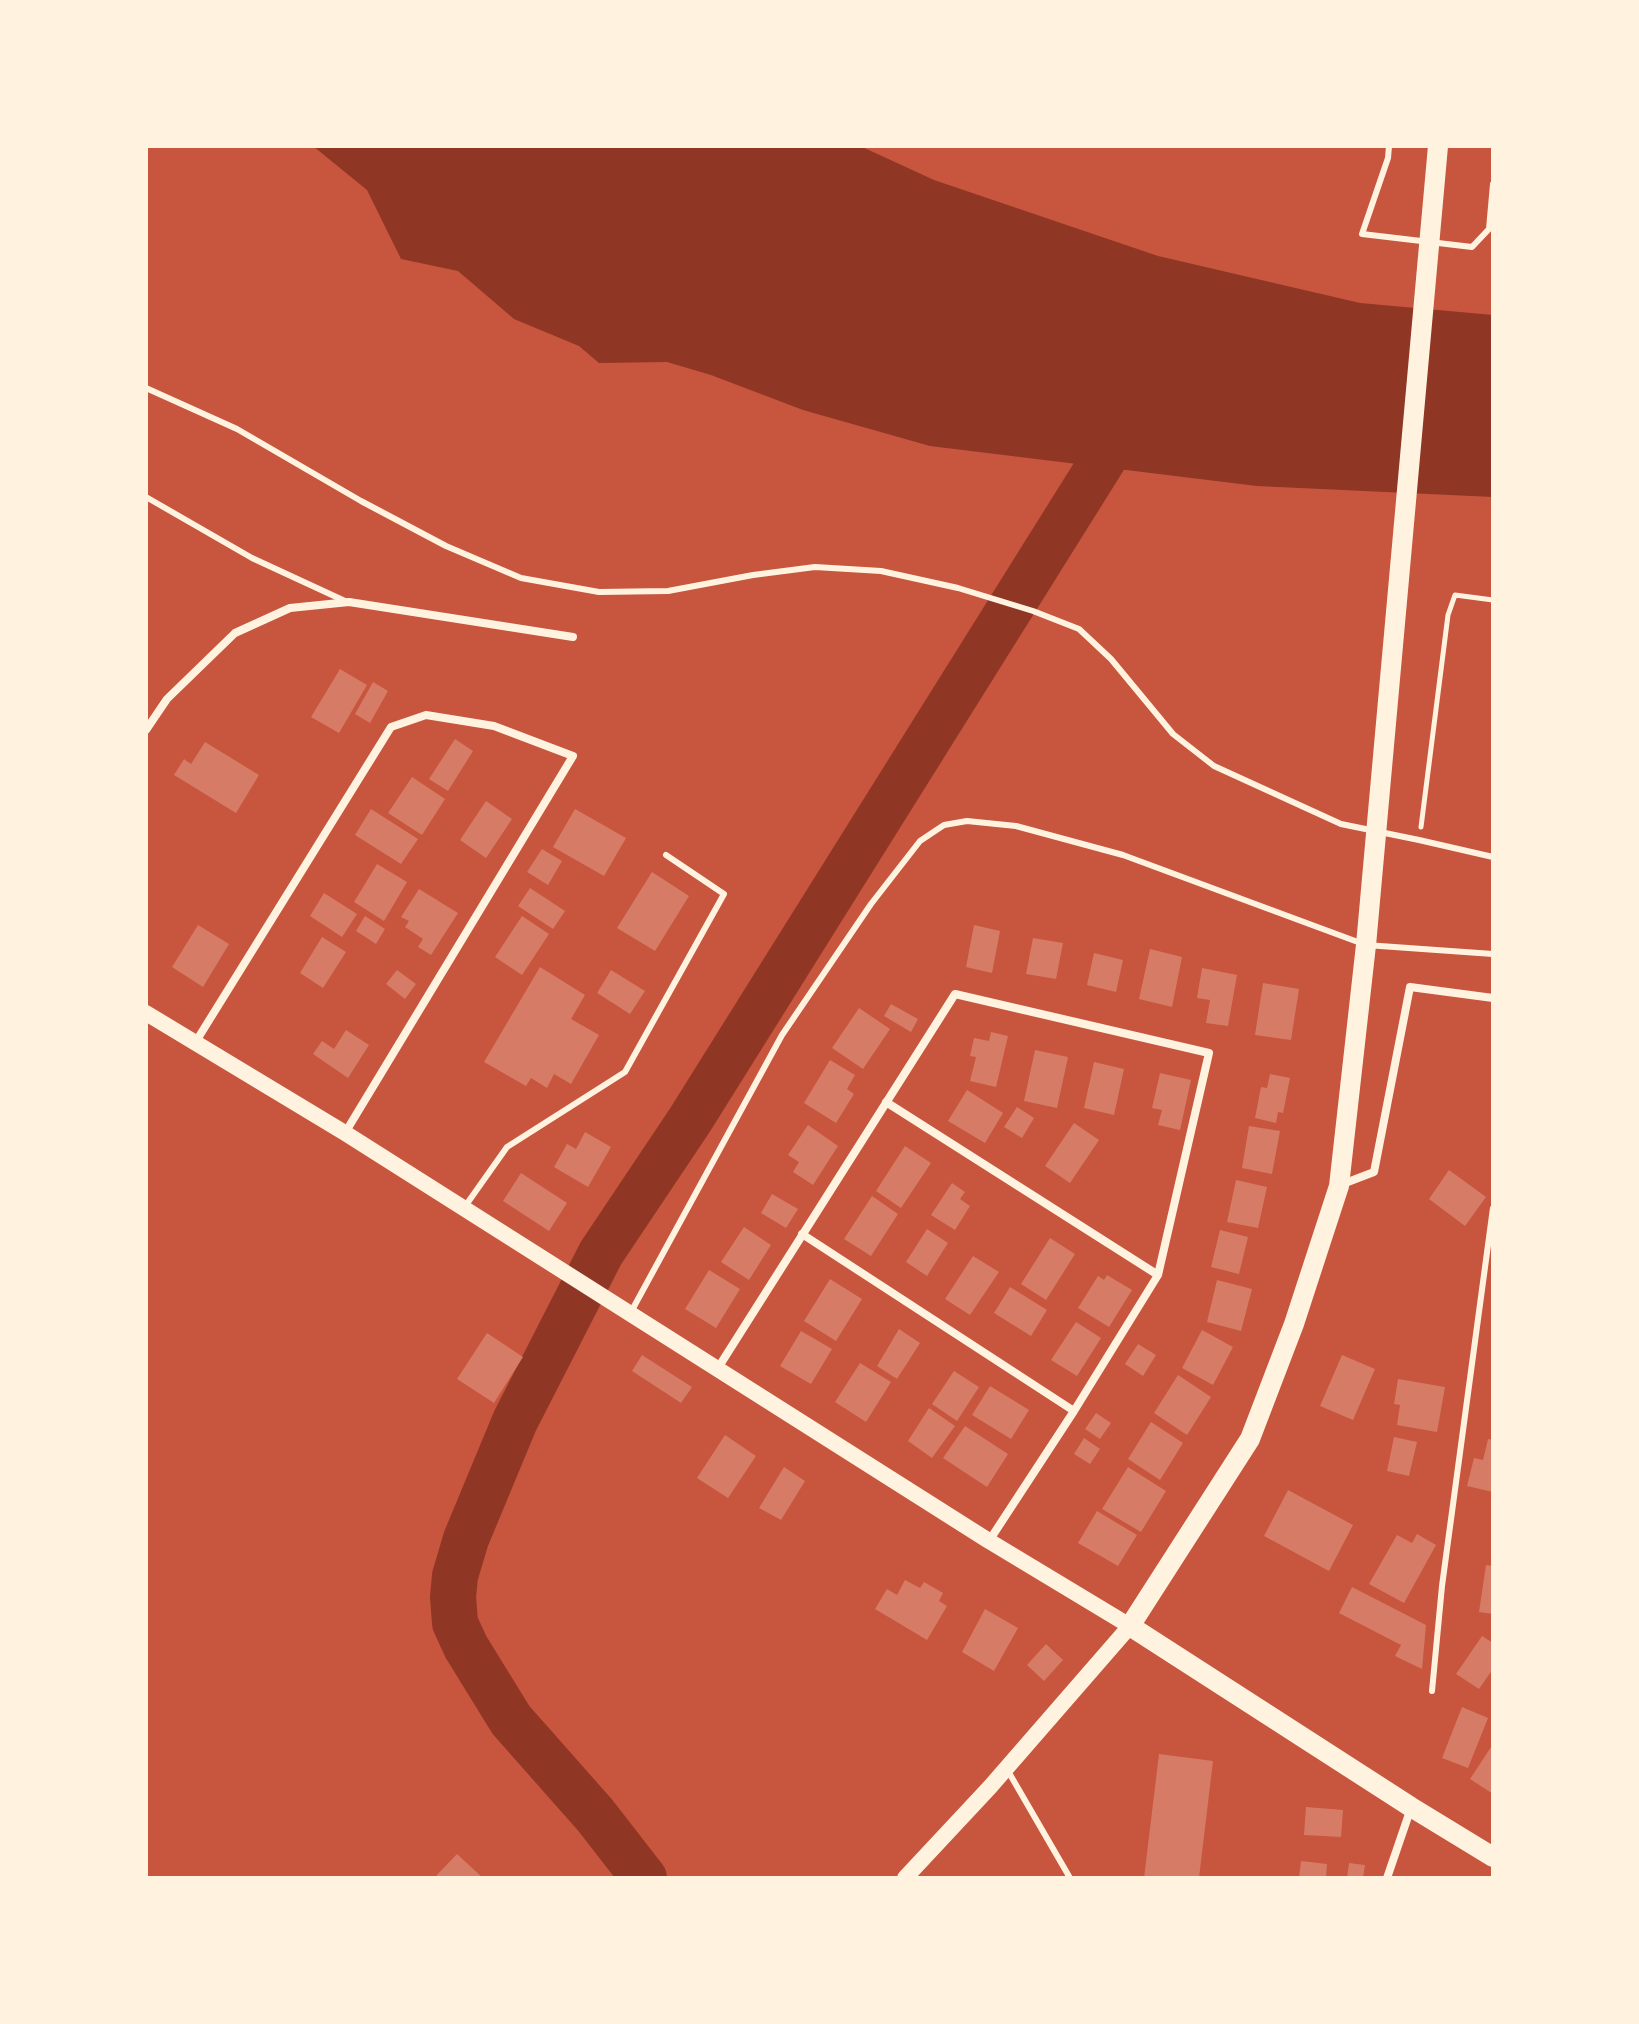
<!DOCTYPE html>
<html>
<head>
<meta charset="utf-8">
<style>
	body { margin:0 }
	#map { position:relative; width:1639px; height:2024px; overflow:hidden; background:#c8553d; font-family:"Source Sans 3",sans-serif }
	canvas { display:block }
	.frame { position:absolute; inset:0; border:148px solid #fff3e0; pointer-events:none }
</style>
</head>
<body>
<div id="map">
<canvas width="1639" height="2024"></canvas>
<div class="frame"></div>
</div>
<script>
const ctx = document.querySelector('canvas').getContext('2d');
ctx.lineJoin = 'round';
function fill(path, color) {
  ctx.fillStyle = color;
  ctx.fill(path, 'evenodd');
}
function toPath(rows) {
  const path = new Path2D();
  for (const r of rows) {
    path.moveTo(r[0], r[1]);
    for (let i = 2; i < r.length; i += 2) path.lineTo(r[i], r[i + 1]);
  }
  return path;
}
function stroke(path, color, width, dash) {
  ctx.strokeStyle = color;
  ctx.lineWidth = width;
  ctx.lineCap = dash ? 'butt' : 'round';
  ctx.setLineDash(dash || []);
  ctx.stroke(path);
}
fill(toPath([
	[313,146,860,146,934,180,1158,256,1360,303,1493,315,1493,497,1257,486,930,446,803,410,711,375,667,362,599,363,579,346,514,319,458,271,401,259,367,190]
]), '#8f3625');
stroke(toPath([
	[644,1878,595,1815,511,1720,466,1647,455,1623,453,1597,455,1576,466,1539,515,1421,601,1253,690,1120,1133,412]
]), '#8f3625', 46);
fill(toPath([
	[340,669,367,685,339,733,311,717],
	[373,682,388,691,370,723,355,714],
	[455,739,473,751,448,791,429,779],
	[205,742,259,775,236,813,174,775,184,759,191,764],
	[412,777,445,799,422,835,388,813],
	[486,801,512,819,486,858,460,840],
	[371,809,418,839,401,864,355,835],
	[575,809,626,838,604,876,553,847],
	[542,849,562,861,548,885,527,872],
	[377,864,407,882,384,921,354,902],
	[652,872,689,896,655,951,617,928],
	[530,888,565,911,553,929,518,906],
	[419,889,458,913,431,955,418,947,423,939,405,927,409,921,401,917],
	[324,893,357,914,342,937,310,916],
	[365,916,385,929,376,944,356,931],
	[522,916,549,934,522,975,495,957],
	[198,925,229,944,203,987,172,967],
	[974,925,1000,931,992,973,966,967],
	[322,937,346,952,323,988,300,973],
	[1033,938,1063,943,1056,979,1026,974],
	[1150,949,1182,957,1172,1007,1139,999],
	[1094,953,1123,960,1116,992,1087,985],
	[540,967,585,995,571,1019,599,1035,571,1084,554,1074,547,1088,531,1078,526,1086,484,1062],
	[1202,968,1237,975,1228,1026,1206,1023,1210,1000,1197,998],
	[397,970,416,984,405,999,386,984],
	[611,970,645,991,630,1014,597,993],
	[1263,983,1299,989,1291,1040,1255,1035],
	[891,1004,918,1019,911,1032,884,1016],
	[859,1008,890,1029,863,1069,832,1048],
	[346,1030,369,1045,348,1078,313,1054,322,1041,334,1049],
	[991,1032,1008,1036,996,1087,970,1081,976,1057,970,1056,974,1038,989,1041],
	[1035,1050,1068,1057,1057,1108,1024,1101],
	[830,1060,855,1075,847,1089,854,1094,836,1123,804,1103],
	[1094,1062,1124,1069,1114,1115,1084,1108],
	[1160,1073,1191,1080,1180,1130,1158,1125,1162,1110,1152,1108],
	[1270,1074,1290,1078,1283,1113,1278,1112,1276,1123,1255,1118,1261,1087,1267,1088],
	[967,1090,1003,1113,985,1143,948,1121],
	[1017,1107,1034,1118,1022,1138,1004,1127],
	[1074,1123,1099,1140,1070,1183,1045,1166],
	[808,1125,838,1146,813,1185,793,1172,799,1162,788,1155],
	[1249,1126,1280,1131,1272,1174,1242,1168],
	[585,1132,611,1147,588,1187,554,1167,567,1144,576,1149],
	[905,1146,931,1163,901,1208,876,1191],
	[1449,1170,1486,1197,1465,1226,1429,1199],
	[521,1173,567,1203,549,1231,503,1201],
	[1236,1180,1267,1187,1258,1228,1227,1222],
	[952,1183,965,1192,960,1199,970,1206,955,1230,931,1215],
	[772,1194,798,1209,786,1228,761,1213],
	[872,1196,898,1214,871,1256,844,1239],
	[744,1227,771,1245,749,1280,721,1262],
	[927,1229,948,1243,927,1276,906,1262],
	[1220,1230,1248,1237,1239,1274,1211,1267],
	[1050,1238,1075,1254,1046,1300,1021,1284],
	[973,1256,999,1272,970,1315,945,1299],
	[709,1270,740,1289,716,1328,685,1309],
	[1107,1275,1132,1290,1109,1327,1078,1308,1098,1276,1104,1280],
	[830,1279,862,1299,836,1341,804,1321],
	[1217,1280,1252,1289,1241,1331,1207,1322],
	[1010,1287,1047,1310,1031,1336,994,1313],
	[1076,1322,1101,1338,1077,1376,1051,1360],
	[899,1329,920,1343,897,1379,877,1366],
	[1202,1330,1233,1347,1213,1385,1182,1368],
	[801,1331,832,1349,811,1384,780,1366],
	[487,1333,523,1357,494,1403,457,1379],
	[1138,1344,1156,1355,1143,1376,1125,1364],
	[642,1355,692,1387,681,1403,632,1371],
	[1342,1355,1375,1369,1353,1420,1320,1406],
	[860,1363,891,1382,866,1422,835,1402],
	[954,1371,979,1387,957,1421,932,1404],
	[1178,1375,1211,1397,1187,1435,1154,1413],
	[1398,1379,1445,1387,1437,1432,1397,1425,1400,1405,1394,1404],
	[990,1386,1029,1410,1011,1439,972,1415],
	[929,1408,955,1426,932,1458,908,1441],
	[1096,1413,1111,1423,1100,1439,1085,1429],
	[1151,1422,1183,1443,1160,1480,1128,1459],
	[965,1426,1008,1454,987,1487,943,1458],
	[725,1435,756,1456,728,1498,697,1478],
	[1394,1437,1417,1442,1409,1476,1387,1471],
	[1084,1438,1100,1449,1090,1464,1074,1454],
	[1488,1439,1493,1440,1493,1492,1467,1486,1474,1458,1483,1460],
	[784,1467,805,1481,781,1520,759,1508],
	[1128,1467,1166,1491,1141,1532,1102,1509],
	[1288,1490,1353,1525,1329,1571,1264,1536],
	[1097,1511,1137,1535,1118,1566,1078,1543],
	[1417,1534,1436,1545,1404,1603,1369,1584,1397,1535,1412,1543],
	[1486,1565,1493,1566,1493,1614,1479,1612],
	[905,1580,920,1588,924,1582,943,1593,939,1601,947,1606,927,1640,875,1609,887,1589,897,1595],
	[1352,1587,1426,1625,1422,1669,1395,1656,1401,1645,1339,1613],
	[985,1609,1018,1628,994,1671,962,1652],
	[1482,1636,1493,1643,1493,1669,1479,1689,1456,1674],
	[1046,1644,1063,1660,1044,1681,1027,1665],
	[1462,1707,1488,1718,1468,1768,1442,1758],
	[1493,1744,1493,1794,1470,1779],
	[1159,1754,1213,1761,1199,1878,1144,1878],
	[1306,1807,1343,1810,1341,1837,1304,1835],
	[457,1854,483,1878,434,1878],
	[1301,1861,1327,1864,1326,1878,1299,1878],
	[1349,1863,1365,1865,1363,1878,1347,1878]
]), '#d67c66');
stroke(toPath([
	[1421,827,1448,615,1455,595,1493,600]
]), '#fff3e0', 5);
stroke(toPath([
	[1389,146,1388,158,1362,234,1472,247,1489,229,1493,184],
	[146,388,237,429,361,501,446,546,521,578,599,592,668,591,753,575,815,567,881,571,958,588,1033,611,1079,629,1111,659,1173,734,1214,766,1341,824,1419,840,1493,857],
	[146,497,252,558,345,601],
	[466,1205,507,1147,625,1072,724,894,666,855],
	[631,1312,782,1035,871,904,920,841,944,825,967,821,1016,826,1123,855,1366,945,1493,954],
	[1432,1691,1442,1586,1493,1208],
	[1008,1771,1070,1878]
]), '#fff3e0', 6);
stroke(toPath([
	[146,730,167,699,235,633,290,608,349,602,573,637],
	[195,1043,391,727,426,715,494,726,573,756,345,1133],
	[886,1102,1158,1275],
	[1340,1185,1374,1172,1410,987,1493,998],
	[802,1234,1074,1411],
	[718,1368,955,994,1209,1053,1158,1275,1074,1411,989,1541],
	[1387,1878,1411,1808]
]), '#fff3e0', 8);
stroke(toPath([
	[146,1013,345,1133,989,1541,1130,1626,990,1787,905,1878]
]), '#fff3e0', 16);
stroke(toPath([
	[1438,146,1366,945,1339,1186,1294,1324,1250,1439,1130,1626,1411,1807,1493,1857]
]), '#fff3e0', 20);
</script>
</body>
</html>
